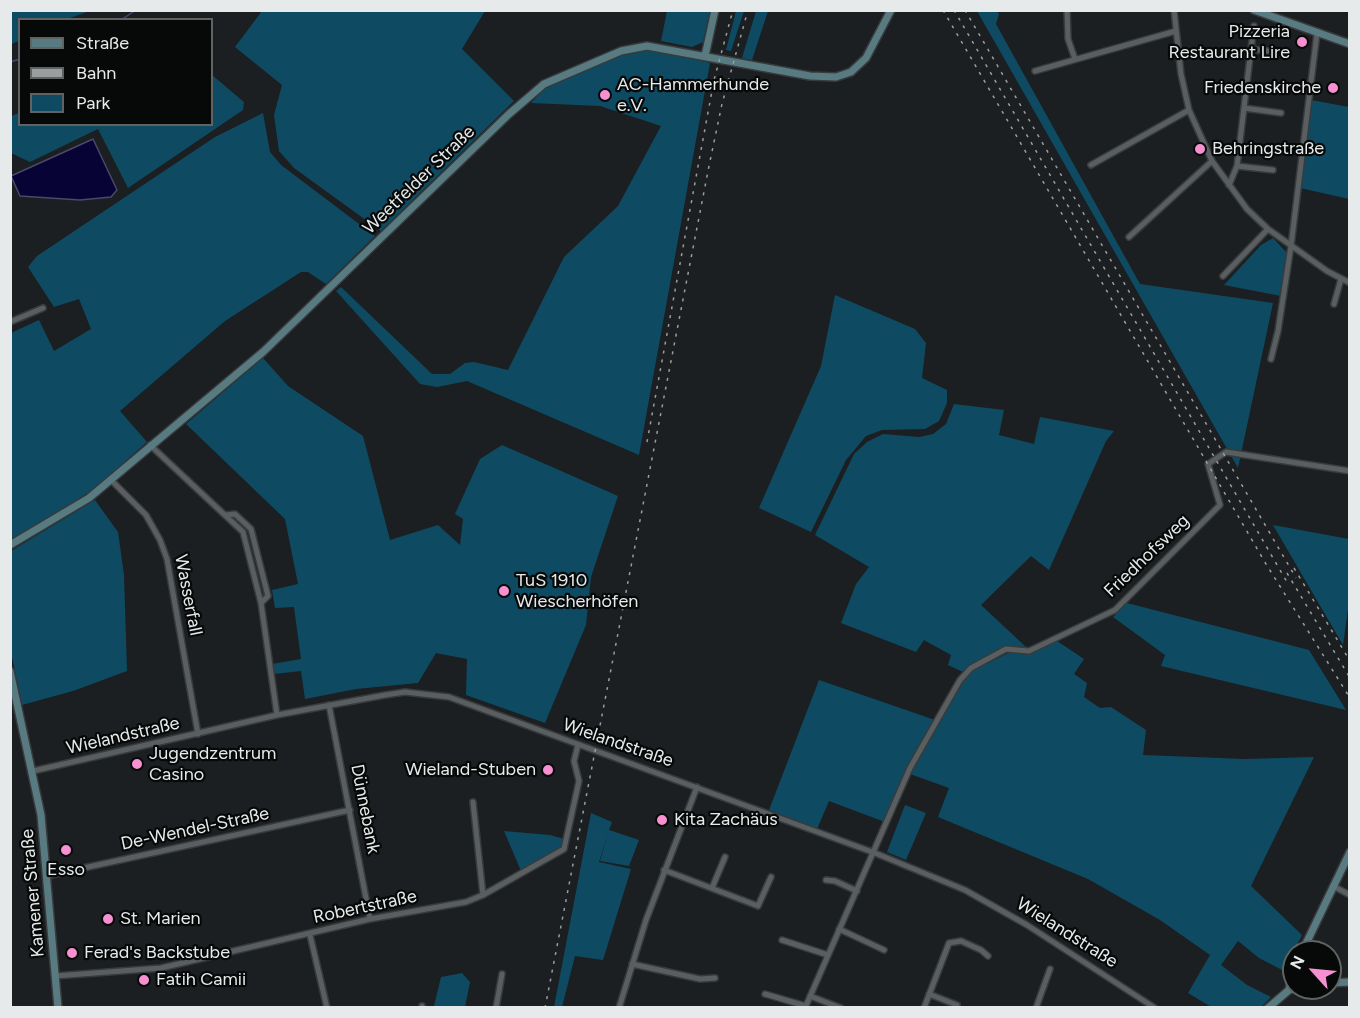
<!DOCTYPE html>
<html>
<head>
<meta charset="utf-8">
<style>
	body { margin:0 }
	#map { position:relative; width:1360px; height:1018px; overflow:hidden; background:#1b1f21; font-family:Figtree,sans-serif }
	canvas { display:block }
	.frame { position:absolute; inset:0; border:12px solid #e7eaeb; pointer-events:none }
	.legend { position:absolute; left:18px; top:18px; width:195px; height:108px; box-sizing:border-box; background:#070909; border:2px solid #616363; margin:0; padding:8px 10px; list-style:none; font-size:18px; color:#e7eaeb }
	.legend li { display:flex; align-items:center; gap:12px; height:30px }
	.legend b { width:30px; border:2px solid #616363 }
	.north { position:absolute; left:1282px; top:940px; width:60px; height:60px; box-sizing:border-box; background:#070909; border:2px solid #616363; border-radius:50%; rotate:297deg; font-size:16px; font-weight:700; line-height:24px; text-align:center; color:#e7eaeb }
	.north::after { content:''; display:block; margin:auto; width:21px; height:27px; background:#f690d0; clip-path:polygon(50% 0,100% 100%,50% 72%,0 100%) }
</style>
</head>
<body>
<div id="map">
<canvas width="1360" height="1018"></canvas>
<div class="frame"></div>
<ul class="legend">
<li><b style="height:8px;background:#577b80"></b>Straße</li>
<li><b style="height:8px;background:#9a9e9f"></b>Bahn</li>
<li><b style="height:16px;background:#0e4b62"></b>Park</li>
</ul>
<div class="north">N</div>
</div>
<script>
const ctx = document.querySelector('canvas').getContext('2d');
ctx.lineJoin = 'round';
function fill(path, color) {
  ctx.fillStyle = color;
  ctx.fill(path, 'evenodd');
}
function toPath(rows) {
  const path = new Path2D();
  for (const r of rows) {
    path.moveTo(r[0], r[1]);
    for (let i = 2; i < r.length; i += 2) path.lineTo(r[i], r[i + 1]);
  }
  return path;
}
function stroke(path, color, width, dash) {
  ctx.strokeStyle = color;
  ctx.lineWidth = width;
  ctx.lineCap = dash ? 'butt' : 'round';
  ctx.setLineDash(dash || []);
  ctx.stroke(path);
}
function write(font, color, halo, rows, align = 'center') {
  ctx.font = font + ' Figtree,sans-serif';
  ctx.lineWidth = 4.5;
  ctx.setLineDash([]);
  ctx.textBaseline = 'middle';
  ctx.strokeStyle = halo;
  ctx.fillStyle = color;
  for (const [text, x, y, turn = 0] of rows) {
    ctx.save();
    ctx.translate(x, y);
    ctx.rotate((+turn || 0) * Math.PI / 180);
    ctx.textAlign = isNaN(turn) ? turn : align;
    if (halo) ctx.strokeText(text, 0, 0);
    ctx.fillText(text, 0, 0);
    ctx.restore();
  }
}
fill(toPath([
	[10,11,11,10,90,11,67,19,20,20,19,41,11,44],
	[262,11,485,11,462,49,514,101,381,231,294,168,279,151,274,115,282,85,235,47],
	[667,11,710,11,703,42,692,47,661,41],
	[736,11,744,11,731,51,726,50],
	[756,11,768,11,752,60,742,58],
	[977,11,997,11,999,14,996,24,1140,284,1273,303,1238,468],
	[648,49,710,63,639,455,467,381,437,387,420,384,336,291,341,287,432,374,450,374,465,363,474,362,508,370,564,257,618,206,661,126,600,106,531,103,547,86,621,54],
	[212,75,244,102,243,110,128,188,98,129,30,162,11,153,11,116,19,113,20,124,212,124],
	[1311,100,1349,107,1349,199,1300,188],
	[263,113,270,152,281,165,375,236,326,284,308,272,301,272,225,321,120,411,147,442,94,489,11,541,11,333,39,320,54,351,91,329,79,299,54,307,28,267,37,256,215,137],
	[1273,238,1287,253,1281,296,1224,285,1261,245],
	[835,295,915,329,926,343,922,378,947,390,947,403,939,421,925,429,882,430,866,436,846,460,811,532,759,508,821,366],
	[263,358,288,386,363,436,390,540,438,525,460,545,463,519,455,514,480,459,502,445,618,496,591,577,586,625,545,723,466,695,467,659,436,653,418,683,356,689,305,699,301,671,274,674,272,664,301,659,294,607,275,608,272,590,298,584,285,519,186,424],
	[954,404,1004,410,999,435,1034,444,1040,417,1114,431,1106,441,1049,570,1031,556,981,605,1026,647,1010,646,998,649,963,672,948,665,951,655,924,640,916,652,841,623,856,584,869,567,815,535,854,454,867,442,883,434,919,437,933,434,946,424],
	[95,500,118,532,124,575,127,671,73,691,22,705,11,652,11,551],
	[1273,525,1349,539,1349,602,1343,645],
	[1127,603,1309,650,1346,710,1161,666,1165,655,1113,617],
	[1057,641,1084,659,1074,674,1087,683,1084,697,1100,708,1111,707,1146,730,1143,755,1245,759,1314,757,1251,886,1302,935,1284,971,1259,958,1238,941,1221,965,1247,985,1271,997,1261,1007,1213,1008,1188,993,1210,955,1160,920,1088,879,938,817,949,788,910,774,936,722,968,673,1010,652,1027,654],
	[819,680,935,720,908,766,885,822,829,801,817,829,769,810],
	[905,805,926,813,906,860,887,852],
	[591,813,612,822,609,830,639,840,629,866,600,861,608,833,599,862,631,869,603,960,575,956,562,1007,554,1007],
	[504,831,550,835,564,839,562,846,552,853,521,871],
	[462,973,470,982,465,1007,434,1006,441,977]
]), '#0e4b62');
const water = toPath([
	[93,139,117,190,111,197,80,200,20,196,11,176,93,139]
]);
fill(water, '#070335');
stroke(water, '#4a486c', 1.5);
stroke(toPath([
	[121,20,136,10],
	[10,62,20,59]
]), '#4a486c', 1.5);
const street = toPath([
	[1067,10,1068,39,1075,59],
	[1174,10,1181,74,1189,110,1212,161,1247,209,1268,229,1327,271,1350,283],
	[1251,49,1254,26],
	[1035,71,1176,31],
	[1244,108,1281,113],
	[1091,165,1189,110],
	[1237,166,1273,170],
	[1229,185,1237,166,1251,49,1285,53],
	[1129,237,1212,161],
	[1223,276,1268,229],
	[1334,304,1341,279],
	[10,322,43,308],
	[1271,359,1278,331,1291,246,1317,33],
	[150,445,243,532,261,603,277,715],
	[111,480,146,515,160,540,167,559,198,734],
	[226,515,235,514,251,529,268,596,261,603],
	[329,705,370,919],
	[33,771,277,715,385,695,405,692,449,697,875,853,965,890,1027,925,1155,1008],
	[473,802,483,895],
	[664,870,758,906,771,877],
	[47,876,350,810],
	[826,880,835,881,857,891],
	[1333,886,1350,895],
	[712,888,725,857],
	[839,929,884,950],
	[310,935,327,1008],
	[782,940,828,955],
	[632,964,700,979,715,978],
	[55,976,161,968,370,919,466,902,483,895,564,849,579,781,574,761,578,745],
	[765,994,806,1006],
	[929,994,957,1005],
	[810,996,841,1008],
	[422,1008,422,1006],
	[496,1008,502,974],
	[619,1008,646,920,697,787],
	[805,1008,910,768,960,680,971,668,1006,649,1029,651,1115,610,1220,505,1208,464,1226,452,1350,471],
	[924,1008,949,943,961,941,981,950,988,956],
	[1036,1008,1050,969]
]);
const secondary = toPath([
	[1254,10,1350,44],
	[705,56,715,10],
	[10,545,89,498,263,352,509,114,544,84,621,51,647,46,810,76,836,77,851,72,866,58,891,10],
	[10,671,41,815,58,1008],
	[1302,952,1350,852],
	[1330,983,1350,982],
	[1289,990,1294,968],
	[1268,1008,1289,990,1296,988]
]);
stroke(street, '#383a3c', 8);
stroke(secondary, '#383a3c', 10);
stroke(street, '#595e60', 5);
stroke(secondary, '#577b80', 7);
stroke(toPath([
	[943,10,1266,564,1350,698],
	[954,10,1287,582],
	[965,10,1296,578],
	[647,442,714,80,733,10],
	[1294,568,1350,661],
	[1287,573,1350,678],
	[545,1008,709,166,722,104,748,10]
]), '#9a9e9f', 1.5, [3, 6]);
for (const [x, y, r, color] of [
	[1302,42,6,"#f690d0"],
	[1333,88,6,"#f690d0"],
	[605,95,6,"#f690d0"],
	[1200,149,6,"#f690d0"],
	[504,591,6,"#f690d0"],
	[137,764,6,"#f690d0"],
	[548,770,6,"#f690d0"],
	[662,820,6,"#f690d0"],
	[66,850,6,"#f690d0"],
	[108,919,6,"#f690d0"],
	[72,953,6,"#f690d0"],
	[144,980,6,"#f690d0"]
]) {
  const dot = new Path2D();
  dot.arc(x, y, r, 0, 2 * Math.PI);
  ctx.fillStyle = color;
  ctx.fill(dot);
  stroke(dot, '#070909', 2);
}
write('18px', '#e7eaeb', '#070909', [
	["Pizzeria",1290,32,"right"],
	["Restaurant Lire",1290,53,"right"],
	["AC-Hammerhunde",617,85],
	["e.V.",617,106],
	["Friedenskirche",1321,88,"right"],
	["Behringstraße",1212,149],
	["TuS 1910",516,581],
	["Wiescherhöfen",516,602],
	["Jugendzentrum",149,754],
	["Casino",149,775],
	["Wieland-Stuben",536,770,"right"],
	["Kita Zachäus",674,820],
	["Esso",66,870,"center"],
	["St. Marien",120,919],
	["Ferad's Backstube",84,953],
	["Fatih Camii",156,980]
], 'left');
write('18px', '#e7eaeb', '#070909', [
	["Weetfelder Straße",419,180,-44],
	["Friedhofsweg",1147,556,-44],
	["Wasserfall",188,595,79],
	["Wielandstraße",123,736,-13],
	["Wielandstraße",618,743,19],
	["Dünnebank",365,809,79],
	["De-Wendel-Straße",195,829,-12],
	["Kamener Straße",33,893,-95],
	["Robertstraße",365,907,-12],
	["Wielandstraße",1067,933,32]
]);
</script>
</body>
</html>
